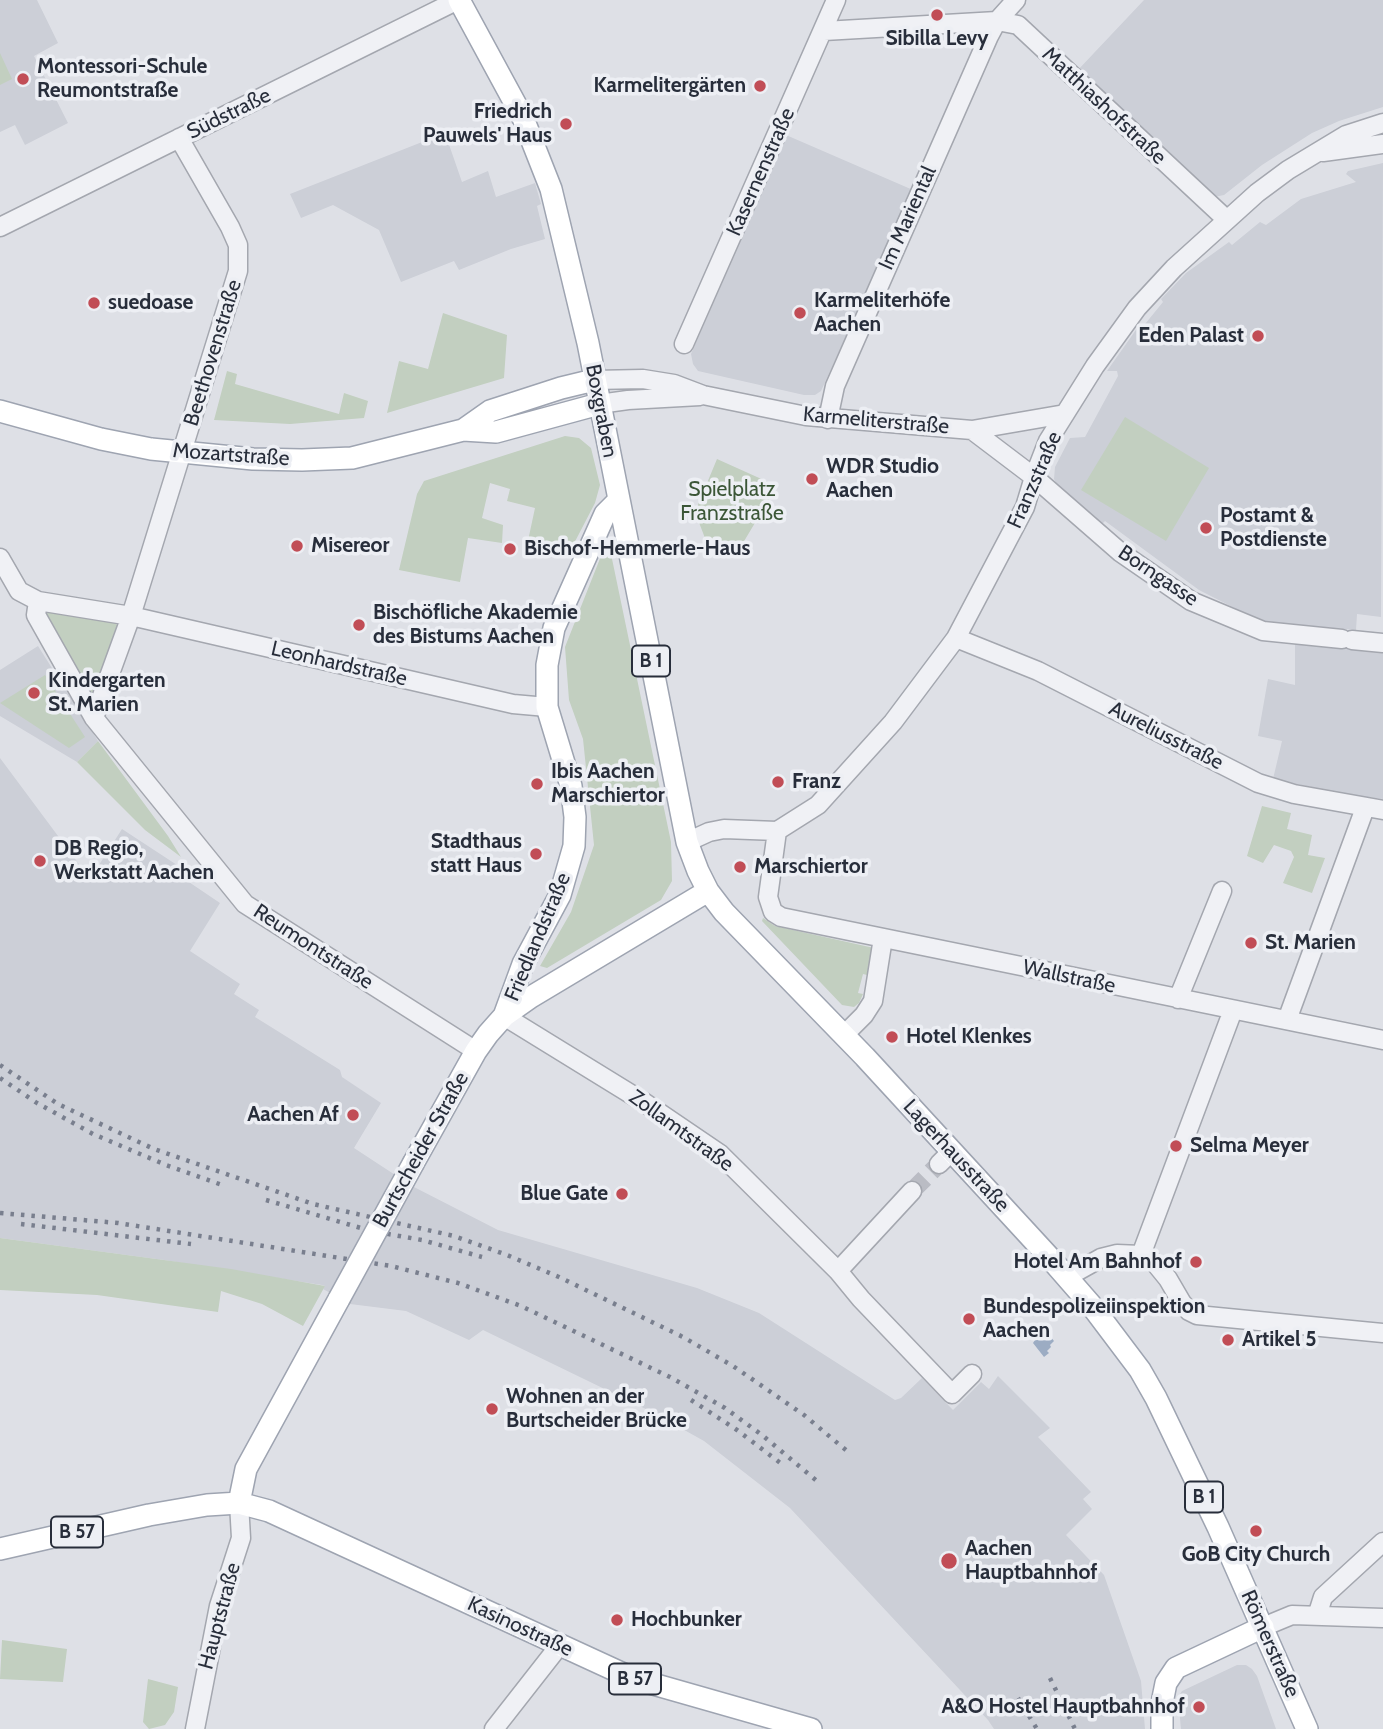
<!DOCTYPE html>
<html>
<head>
<meta charset="utf-8">
<style>
	body { margin:0 }
	canvas { display:block; background:#dee0e6 }
</style>
</head>
<body>
<canvas width="1383" height="1729"></canvas>
<script>
const ctx = document.querySelector('canvas').getContext('2d');
ctx.lineJoin = 'round';
function fill(path, color) {
  ctx.fillStyle = color;
  ctx.fill(path, 'evenodd');
}
function toPath(rows) {
  const path = new Path2D();
  for (const r of rows) {
    path.moveTo(r[0], r[1]);
    for (let i = 2; i < r.length; i += 2) path.lineTo(r[i], r[i + 1]);
  }
  return path;
}
function stroke(path, color, width, dash) {
  ctx.strokeStyle = color;
  ctx.lineWidth = width;
  ctx.lineCap = dash ? 'butt' : 'round';
  ctx.setLineDash(dash || []);
  ctx.stroke(path);
}
function write(font, color, halo, rows, align = 'center') {
  ctx.font = font + ' Cabin,sans-serif';
  ctx.lineWidth = 7;
  ctx.setLineDash([]);
  ctx.textBaseline = 'middle';
  ctx.strokeStyle = halo;
  ctx.fillStyle = color;
  for (const [text, x, y, turn = 0] of rows) {
    ctx.save();
    ctx.translate(x, y);
    ctx.rotate((+turn || 0) * Math.PI / 180);
    ctx.textAlign = isNaN(turn) ? turn : align;
    if (halo) ctx.strokeText(text, 0, 0);
    ctx.fillText(text, 0, 0);
    ctx.restore();
  }
}
fill(toPath([
	[0,0,37,0,58,43,34,56,68,123,25,145,15,125,0,132],
	[1144,0,1383,0,1383,107,1339,121,1312,133,1262,165,1224,195,1214,197,1077,71],
	[445,133,462,182,488,171,496,197,535,183,541,204,537,206,545,239,511,249,459,270,454,261,401,282,379,230,333,205,301,218,290,194],
	[786,135,913,190,821,391,815,395,804,395,698,371,693,364,691,354],
	[1383,163,1381,617,1357,614,1356,630,1262,622,1199,590,1105,521,1102,524,1060,491,1054,479,1055,467,1070,438,1085,437,1118,376,1117,371,1107,371,1138,327,1141,329,1163,302,1161,299,1186,273,1229,242,1232,245,1260,222,1266,225,1301,199,1356,182,1346,174,1348,171],
	[1295,642,1383,649,1383,799,1345,794,1273,779,1282,741,1258,736,1268,679,1295,685],
	[38,646,98,741,77,762,0,716,0,670],
	[0,758,90,879,122,829,177,865,174,872,220,903,190,951,240,984,234,994,259,1010,255,1017,340,1070,342,1077,381,1103,354,1148,412,1186,498,1230,697,1288,759,1313,895,1400,901,1398,922,1378,953,1410,981,1382,989,1389,998,1376,1050,1428,1038,1437,1091,1492,1083,1499,1092,1509,1066,1535,1104,1575,1141,1681,1145,1729,994,1729,988,1720,790,1508,704,1441,652,1412,483,1330,469,1340,406,1311,350,1304,323,1289,325,1286,322,1285,164,1260,0,1238],
	[1237,1665,1246,1665,1252,1669,1257,1676,1276,1729,1181,1729,1178,1697,1182,1691]
]), '#cccfd7');
fill(toPath([
	[0,53,12,79,0,85],
	[443,313,507,335,504,378,387,413,399,361,428,369],
	[227,371,237,374,235,384,339,414,344,393,368,401,364,418,290,424,214,420],
	[1125,417,1209,468,1166,541,1081,490],
	[565,436,579,438,591,448,600,485,595,503,568,555,526,550,535,508,507,501,510,489,490,483,482,518,503,525,502,543,468,538,460,582,399,570,417,494,424,481],
	[717,459,777,486,737,553,730,555,708,546,695,512],
	[611,554,671,842,672,881,661,900,547,968,540,966,571,912,594,845,583,739,569,700,565,647,601,556],
	[48,612,115,623,119,627,98,691,90,697,45,615],
	[45,675,85,737,69,748,0,703],
	[98,741,168,836,181,857,145,830,77,762],
	[1262,806,1291,813,1287,829,1312,835,1308,855,1325,858,1312,893,1283,883,1294,857,1291,851,1274,845,1263,863,1247,856],
	[763,918,775,926,874,948,867,975,863,974,858,993,863,994,859,1003,854,1007,842,1005,762,921],
	[0,1238,231,1269,325,1286,303,1326,262,1304,221,1291,218,1312,97,1295,0,1290],
	[2,1640,67,1649,63,1682,0,1679],
	[148,1679,178,1687,174,1712,165,1725,149,1729,143,1722]
]), '#c2cfc0');
fill(toPath([
	[1043,1328,1054,1341,1050,1345,1051,1347,1047,1351,1049,1353,1044,1357,1033,1343]
]), '#9cacc3');
stroke(toPath([
	[912,1191,939,1164]
]), '#babcc4', 18, [18, 9]);
const minor = toPath([
	[824,31,997,21,1018,25,1227,220],
	[1323,152,1383,144],
	[0,227,458,0],
	[684,344,836,0],
	[594,380,643,379,674,384,703,395,806,416,972,430,1034,477,1120,552,1191,601,1263,631,1342,639],
	[599,404,628,400,700,396],
	[828,419,835,386,989,36,997,21,1016,0],
	[972,430,1065,414],
	[0,558,19,591,38,601,131,616,513,704,547,707],
	[38,601,36,615,94,718,245,904,476,1051],
	[956,638,1038,671,1258,783,1294,794,1383,810],
	[1352,640,1383,643],
	[94,718,131,616,238,271,238,245,230,227,179,138],
	[777,831,768,897,773,912,781,917,1383,1040],
	[687,842,709,832,724,829,777,831,818,805,893,722,956,638,1025,507,1034,477,1048,441,1095,366,1137,308,1174,268,1257,193,1288,170,1346,135,1383,123],
	[1178,999,1222,891],
	[504,1016,642,1101,720,1154,838,1271,861,1299,952,1394,972,1374],
	[1287,1020,1365,808],
	[844,1035,864,1015,873,1001,883,938],
	[939,1164,951,1152],
	[1141,1255,1233,1010],
	[838,1271,912,1191],
	[1067,1277,1101,1258,1117,1254,1141,1255,1155,1263,1168,1279,1182,1303,1189,1311,1197,1315,1383,1333],
	[1317,1616,1323,1597,1383,1542],
	[1263,1627,1292,1615,1383,1618],
	[195,1729,219,1606,241,1538,239,1503],
	[494,1729,559,1646]
]);
const major = toPath([
	[459,0,523,118,551,189,588,343,687,842,698,871,708,891,724,912,865,1057,1050,1258,1091,1305,1140,1370,1156,1398,1218,1527,1307,1729],
	[0,411,101,439,151,449,253,459,302,460,352,458,463,430,490,411,561,388,594,380],
	[463,430,496,432,599,404],
	[504,1016,523,964,560,895,574,846,575,817,571,786,547,707,547,665,554,628,605,514,618,501],
	[414,1162,476,1051,488,1034,504,1016,531,997,708,891],
	[239,1503,246,1469,339,1299],
	[0,1549,149,1515,207,1505,239,1503,269,1511,632,1678,811,1729],
	[1162,1729,1162,1703,1166,1683,1176,1668,1263,1627]
]);
stroke(minor, '#a4a7af', 21);
stroke(major, '#9ea4b1', 24);
stroke(minor, '#f0f1f5', 18);
stroke(major, '#fff', 21);
stroke(toPath([
	[0,1065,58,1104,154,1149,313,1204,454,1236,507,1255,559,1277,683,1337,733,1366,804,1415,847,1451],
	[0,1078,37,1103,93,1134,166,1165,222,1185],
	[266,1200,371,1231,422,1240,482,1257],
	[0,1213,118,1223,391,1266,458,1283,521,1306,670,1377,725,1408,762,1435,817,1481],
	[21,1224,191,1244],
	[691,1400,737,1430,783,1465],
	[1050,1678,1075,1729],
	[1018,1698,1037,1729]
]), '#797f8e', 4.5, [3.5, 7]);
const majorBridge = toPath([
	[339,1299,414,1162]
]);
stroke(majorBridge, '#9ea4b1', 24, []);
stroke(majorBridge, '#fff', 21);
for (const [x, y, r, color] of [
	[937,15,7,"#c14d56"],
	[23,79,7,"#c14d56"],
	[760,86,7,"#c14d56"],
	[566,124,7,"#c14d56"],
	[94,303,7,"#c14d56"],
	[800,313,7,"#c14d56"],
	[1258,336,7,"#c14d56"],
	[812,479,7,"#c14d56"],
	[1206,528,7,"#c14d56"],
	[297,546,7,"#c14d56"],
	[510,549,7,"#c14d56"],
	[359,625,7,"#c14d56"],
	[34,693,7,"#c14d56"],
	[778,782,7,"#c14d56"],
	[537,784,7,"#c14d56"],
	[536,854,7,"#c14d56"],
	[40,861,7,"#c14d56"],
	[740,867,7,"#c14d56"],
	[1251,943,7,"#c14d56"],
	[892,1037,7,"#c14d56"],
	[353,1115,7,"#c14d56"],
	[1176,1146,7,"#c14d56"],
	[622,1194,7,"#c14d56"],
	[1196,1262,7,"#c14d56"],
	[969,1319,7,"#c14d56"],
	[1228,1340,7,"#c14d56"],
	[492,1409,7,"#c14d56"],
	[1256,1531,7,"#c14d56"],
	[949,1561,9,"#c14d56"],
	[617,1620,7,"#c14d56"],
	[1199,1707,7,"#c14d56"]
]) {
  const dot = new Path2D();
  dot.arc(x, y, r, 0, 2 * Math.PI);
  ctx.fillStyle = color;
  ctx.fill(dot);
  stroke(dot, '#edeff4', 2.5);
}
for (const [x, y, w] of [
	[651,661,38],
	[1204,1497,38],
	[77,1532,52],
	[635,1679,52]
]) {
  const box = new Path2D();
  box.roundRect(x - w / 2, y - 15.5, w, 31, 5);
  ctx.fillStyle = '#edeff4';
  ctx.fill(box);
  stroke(box, '#282e3b', 2);
}
write('bold 19px', '#282e3b', null, [
	["B 1",651,661],
	["B 1",1204,1497],
	["B 57",77,1532],
	["B 57",635,1679]
]);
write('bold 21px', '#282e3b', '#edeff4', [
	["Sibilla Levy",937,39,"center"],
	["Montessori-Schule",37,67],
	["Reumontstraße",37,91],
	["Karmelitergärten",746,86,"right"],
	["Friedrich",552,112,"right"],
	["Pauwels' Haus",552,136,"right"],
	["Karmeliterhöfe",814,301],
	["Aachen",814,325],
	["suedoase",108,303],
	["Eden Palast",1244,336,"right"],
	["WDR Studio",826,467],
	["Aachen",826,491],
	["Postamt &",1220,516],
	["Postdienste",1220,540],
	["Misereor",311,546],
	["Bischof-Hemmerle-Haus",524,549],
	["Bischöfliche Akademie",373,613],
	["des Bistums Aachen",373,637],
	["Kindergarten",48,681],
	["St. Marien",48,705],
	["Ibis Aachen",551,772],
	["Marschiertor",551,796],
	["Franz",792,782],
	["Stadthaus",522,842,"right"],
	["statt Haus",522,866,"right"],
	["DB Regio,",54,849],
	["Werkstatt Aachen",54,873],
	["Marschiertor",754,867],
	["St. Marien",1265,943],
	["Hotel Klenkes",906,1037],
	["Aachen Af",339,1115,"right"],
	["Selma Meyer",1190,1146],
	["Blue Gate",608,1194,"right"],
	["Hotel Am Bahnhof",1182,1262,"right"],
	["Bundespolizeiinspektion",983,1307],
	["Aachen",983,1331],
	["Artikel 5",1242,1340],
	["Wohnen an der",506,1397],
	["Burtscheider Brücke",506,1421],
	["Aachen",965,1549],
	["Hauptbahnhof",965,1573],
	["GoB City Church",1256,1555,"center"],
	["Hochbunker",631,1620],
	["A&O Hostel Hauptbahnhof",1185,1707,"right"]
], 'left');
write('21px', '#282e3b', '#edeff4', [
	["Matthiashofstraße",1104,106,43],
	["Südstraße",229,114,-26],
	["Kasernenstraße",761,172,-66],
	["Im Mariental",908,218,-66],
	["Beethovenstraße",213,353,-73],
	["Boxgraben",601,411,79],
	["Karmeliterstraße",876,421,5],
	["Mozartstraße",231,455,4],
	["Franzstraße",1035,480,-66],
	["Borngasse",1158,576,34],
	["Leonhardstraße",339,664,13],
	["Aureliusstraße",1166,736,27],
	["Friedlandstraße",538,937,-67],
	["Reumontstraße",313,947,33],
	["Wallstraße",1069,977,12],
	["Zollamtstraße",681,1131,36],
	["Burtscheider Straße",421,1150,-61],
	["Lagerhausstraße",956,1156,47],
	["Hauptstraße",220,1616,-75],
	["Kasinostraße",520,1627,25],
	["Römerstraße",1270,1644,66]
]);
write('21px', '#3b5637', '#edeff4', [
	["Spielplatz",732,490],
	["Franzstraße",732,514]
]);
</script>
</body>
</html>
